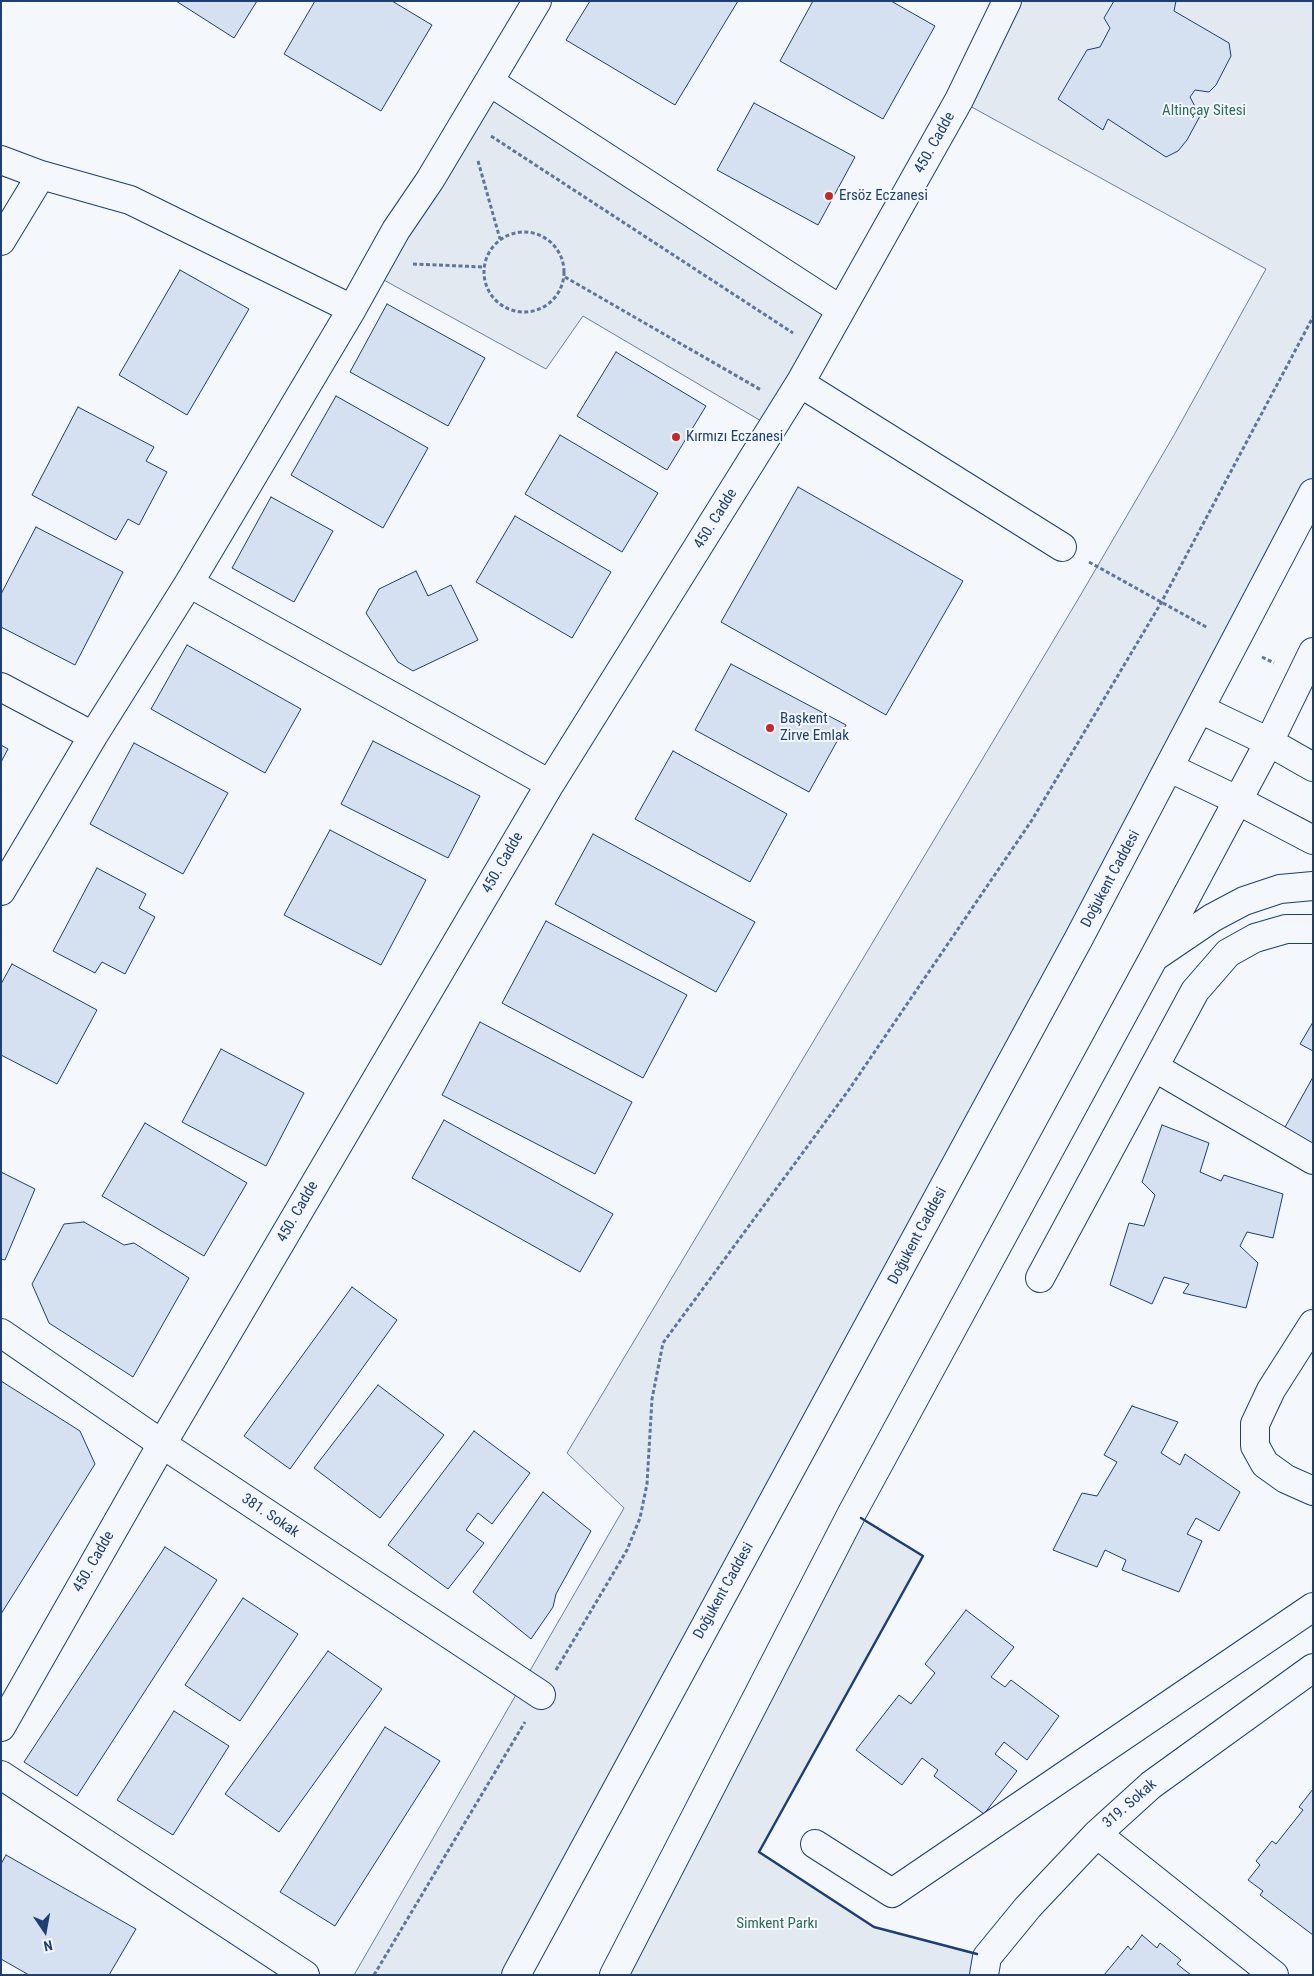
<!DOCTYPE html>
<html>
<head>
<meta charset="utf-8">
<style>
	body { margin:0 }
	#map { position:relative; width:1314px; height:1976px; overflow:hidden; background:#f4f7fb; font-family:"Roboto Condensed",sans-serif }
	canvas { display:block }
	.frame { position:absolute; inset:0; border:2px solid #1d3f73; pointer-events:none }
	.north { position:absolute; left:20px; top:1906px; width:50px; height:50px; -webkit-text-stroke:4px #f4f7fb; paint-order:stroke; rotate:168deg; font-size:14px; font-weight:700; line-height:20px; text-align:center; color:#1d3f73 }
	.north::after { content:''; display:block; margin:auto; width:18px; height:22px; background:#1d3f73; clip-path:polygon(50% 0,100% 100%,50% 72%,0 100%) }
</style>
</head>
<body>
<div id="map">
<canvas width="1314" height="1976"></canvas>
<div class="frame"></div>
<div class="north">N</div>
</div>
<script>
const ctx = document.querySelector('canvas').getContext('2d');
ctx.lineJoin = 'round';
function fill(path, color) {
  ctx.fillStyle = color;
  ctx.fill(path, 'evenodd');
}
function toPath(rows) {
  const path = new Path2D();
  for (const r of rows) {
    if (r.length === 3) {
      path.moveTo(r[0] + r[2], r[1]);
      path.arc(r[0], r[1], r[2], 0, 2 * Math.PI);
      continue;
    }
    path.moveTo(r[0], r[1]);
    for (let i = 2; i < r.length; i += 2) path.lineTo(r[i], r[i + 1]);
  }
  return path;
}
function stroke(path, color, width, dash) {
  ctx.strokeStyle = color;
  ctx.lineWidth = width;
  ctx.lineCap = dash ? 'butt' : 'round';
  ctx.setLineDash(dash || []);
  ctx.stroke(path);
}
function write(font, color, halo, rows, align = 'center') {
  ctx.font = font + ' "Roboto Condensed",sans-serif';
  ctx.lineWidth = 4;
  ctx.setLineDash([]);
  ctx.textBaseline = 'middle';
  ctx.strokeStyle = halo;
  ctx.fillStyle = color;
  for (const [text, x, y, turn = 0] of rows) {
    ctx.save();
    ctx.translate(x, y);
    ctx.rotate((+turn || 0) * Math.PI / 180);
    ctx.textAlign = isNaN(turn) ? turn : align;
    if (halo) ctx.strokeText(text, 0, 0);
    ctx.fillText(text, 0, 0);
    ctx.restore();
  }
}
const green = toPath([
	[1007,1,1313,1,1313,493,516,1975,354,1975,624,1508,567,1453,1080,596,1174,435,1266,269,959,100,1007,1],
	[490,82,841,310,773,428,583,316,546,369,371,273,490,82],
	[852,1513,923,1556,759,1852,874,1927,987,1957,984,1975,614,1975,852,1513]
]);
fill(green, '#e3e9f0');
stroke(green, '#687fa3', 1);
const building = toPath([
	[176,1,257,1,234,38,176,1],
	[315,1,392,1,432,25,381,111,284,54,315,1],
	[590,1,738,1,675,105,566,40,590,1],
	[813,1,891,1,935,26,883,119,780,61,813,1],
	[1114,1,1176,1,1174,11,1229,43,1231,56,1216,85,1209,92,1195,90,1190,97,1200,116,1187,140,1178,151,1166,157,1108,119,1103,130,1058,99,1087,50,1100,47,1110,28,1104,18,1114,1],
	[754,103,855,157,818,225,717,170,754,103],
	[180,270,249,309,187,415,119,375,180,270],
	[387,304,485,358,448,426,350,372,387,304],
	[616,352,706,406,667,470,577,416,616,352],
	[336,396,428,448,383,528,291,475,336,396],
	[78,407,154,447,146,461,167,472,139,525,128,519,116,540,32,495,78,407],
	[560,435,658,493,622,552,525,494,560,435],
	[798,487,963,581,886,715,721,622,798,487],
	[271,497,333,531,294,602,232,568,271,497],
	[515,516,611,572,572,638,476,582,515,516],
	[36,527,123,572,75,665,1,627,1,594,36,527],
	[416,571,428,596,451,585,478,640,413,671,398,662,366,613,379,589,416,571],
	[187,645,301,709,265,773,151,709,187,645],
	[731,664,846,725,809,792,695,730,731,664],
	[373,741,480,796,448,858,341,804,373,741],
	[134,743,228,793,183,874,90,824,134,743],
	[1,745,8,749,1,762,1,745],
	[673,751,787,814,750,882,635,819,673,751],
	[330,830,426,880,381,965,284,915,330,830],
	[593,834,755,922,716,992,555,904,593,834],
	[97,868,146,894,139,908,155,917,125,974,102,962,95,973,53,951,97,868],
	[546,921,687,995,643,1078,502,1003,546,921],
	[12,964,97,1010,57,1084,1,1055,1,984,12,964],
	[480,1022,632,1102,595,1174,442,1095,480,1022],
	[1313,1022,1313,1051,1300,1044,1313,1022],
	[221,1049,304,1093,266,1166,182,1122,221,1049],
	[1313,1077,1313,1145,1284,1129,1313,1077],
	[444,1120,613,1214,580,1272,412,1178,444,1120],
	[145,1123,247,1183,204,1256,102,1196,145,1123],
	[1162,1125,1209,1143,1200,1172,1221,1181,1224,1175,1283,1194,1273,1238,1247,1232,1240,1246,1258,1263,1246,1308,1183,1293,1189,1284,1164,1277,1152,1304,1110,1285,1129,1223,1144,1226,1155,1195,1142,1182,1162,1125],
	[1,1172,35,1189,5,1260,1,1259,1,1172],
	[84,1222,124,1245,134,1243,189,1278,133,1377,49,1323,32,1284,64,1224,84,1222],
	[352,1287,397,1320,290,1469,244,1436,352,1287],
	[1,1381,80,1431,95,1464,1,1614,1,1381],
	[378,1385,444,1435,380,1518,314,1468,378,1385],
	[1132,1406,1178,1422,1161,1453,1180,1465,1185,1454,1240,1492,1219,1531,1196,1518,1187,1534,1202,1541,1179,1592,1122,1570,1126,1560,1105,1550,1097,1567,1053,1550,1082,1493,1097,1496,1117,1462,1104,1455,1132,1406],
	[474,1431,530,1473,492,1524,478,1513,466,1530,484,1543,448,1589,388,1545,474,1431],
	[543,1492,591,1531,556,1594,553,1607,531,1639,473,1592,543,1492],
	[165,1547,217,1580,77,1796,24,1762,165,1547],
	[243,1598,298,1634,240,1721,185,1685,243,1598],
	[966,1610,1014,1647,991,1677,1005,1687,1011,1680,1059,1716,1027,1760,1004,1742,995,1754,1017,1771,984,1814,934,1776,938,1770,922,1758,902,1785,856,1750,899,1695,911,1704,935,1673,925,1664,966,1610],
	[328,1651,382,1689,279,1832,225,1794,328,1651],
	[174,1711,229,1746,173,1835,117,1800,174,1711],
	[385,1727,440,1761,335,1926,280,1892,385,1727],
	[1313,1789,1313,1935,1260,1895,1263,1891,1248,1880,1260,1865,1256,1861,1272,1841,1276,1844,1303,1810,1299,1807,1313,1789],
	[6,1855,136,1929,109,1975,29,1975,1,1959,1,1864,6,1855],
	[1142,1935,1157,1948,1160,1943,1181,1960,1177,1964,1191,1975,1104,1975,1128,1946,1131,1950,1142,1935]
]);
fill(building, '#d5e0f0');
stroke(building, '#1d3f73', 1);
const minor = toPath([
	[490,82,841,310],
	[1,160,41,175,130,200,352,309],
	[1,241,41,175],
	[800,383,1062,547],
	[189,583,550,784],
	[1,687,93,736],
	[1,891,93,736,189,583,352,309,396,230,430,180,537,1],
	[1154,1067,1313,1160],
	[1040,1278,1195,991,1228,953,1255,938,1286,929,1313,929],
	[1313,1324,1271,1390,1255,1424,1255,1446,1265,1464,1286,1479,1313,1491],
	[1,1333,162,1444,541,1695],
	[1,1727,162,1444,550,784,800,383,959,100,1007,1],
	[1,1775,305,1975],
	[1097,1834,1274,1975],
	[815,1844,892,1893,1313,1607],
	[984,1975,987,1957,1028,1907,1097,1834,1151,1785,1313,1668]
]);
const major = toPath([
	[1200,709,1269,742,1313,767],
	[1170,768,1237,800,1313,840],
	[1156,956,1212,918,1244,901,1280,889,1313,886],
	[516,1975,1079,938,1313,493],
	[614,1975,852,1513,1153,959,1269,742,1313,652]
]);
stroke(minor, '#1d3f73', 30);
stroke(major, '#1d3f73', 30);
stroke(toPath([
	[491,136,793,333],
	[478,161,500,239],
	[524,272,40],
	[413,264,484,267],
	[565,277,761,390],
	[1089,562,1208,628],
	[1262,657,1274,663],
	[556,1670,627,1550,640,1518,647,1484,652,1399,663,1343,848,1091,1032,820,1161,603,1313,317],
	[374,1975,525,1722]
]), '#5e769c', 3, [4, 2.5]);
stroke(minor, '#f4f7fb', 28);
stroke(major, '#f4f7fb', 28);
stroke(toPath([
	[861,1518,923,1556,759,1852,874,1927,977,1954]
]), '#1d3f73', 2.5);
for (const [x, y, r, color] of [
	[829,196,5,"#c62828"],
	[676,437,5,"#c62828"],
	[770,728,5,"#c62828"]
]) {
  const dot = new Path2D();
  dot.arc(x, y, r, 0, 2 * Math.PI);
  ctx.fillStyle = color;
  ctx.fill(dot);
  stroke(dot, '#f4f7fb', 2);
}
write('15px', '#2c6c60', '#f4f7fb', [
	["Altinçay Sitesi",1204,111],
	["Simkent Parkı",777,1924]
]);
write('15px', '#1d3f73', '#f4f7fb', [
	["450. Cadde",935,143,-61],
	["450. Cadde",716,519,-58],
	["450. Cadde",503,863,-60],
	["Doğukent Caddesi",1111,879,-62],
	["450. Cadde",298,1212,-60],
	["Doğukent Caddesi",918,1236,-62],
	["381. Sokak",270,1516,34],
	["450. Cadde",94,1562,-60],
	["Doğukent Caddesi",724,1591,-61],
	["319. Sokak",1130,1804,-41]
]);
write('15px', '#1d3f73', '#f4f7fb', [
	["Ersöz Eczanesi",839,196],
	["Kırmızı Eczanesi",686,437],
	["Başkent",780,719],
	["Zirve Emlak",780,736]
], 'left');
</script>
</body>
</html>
